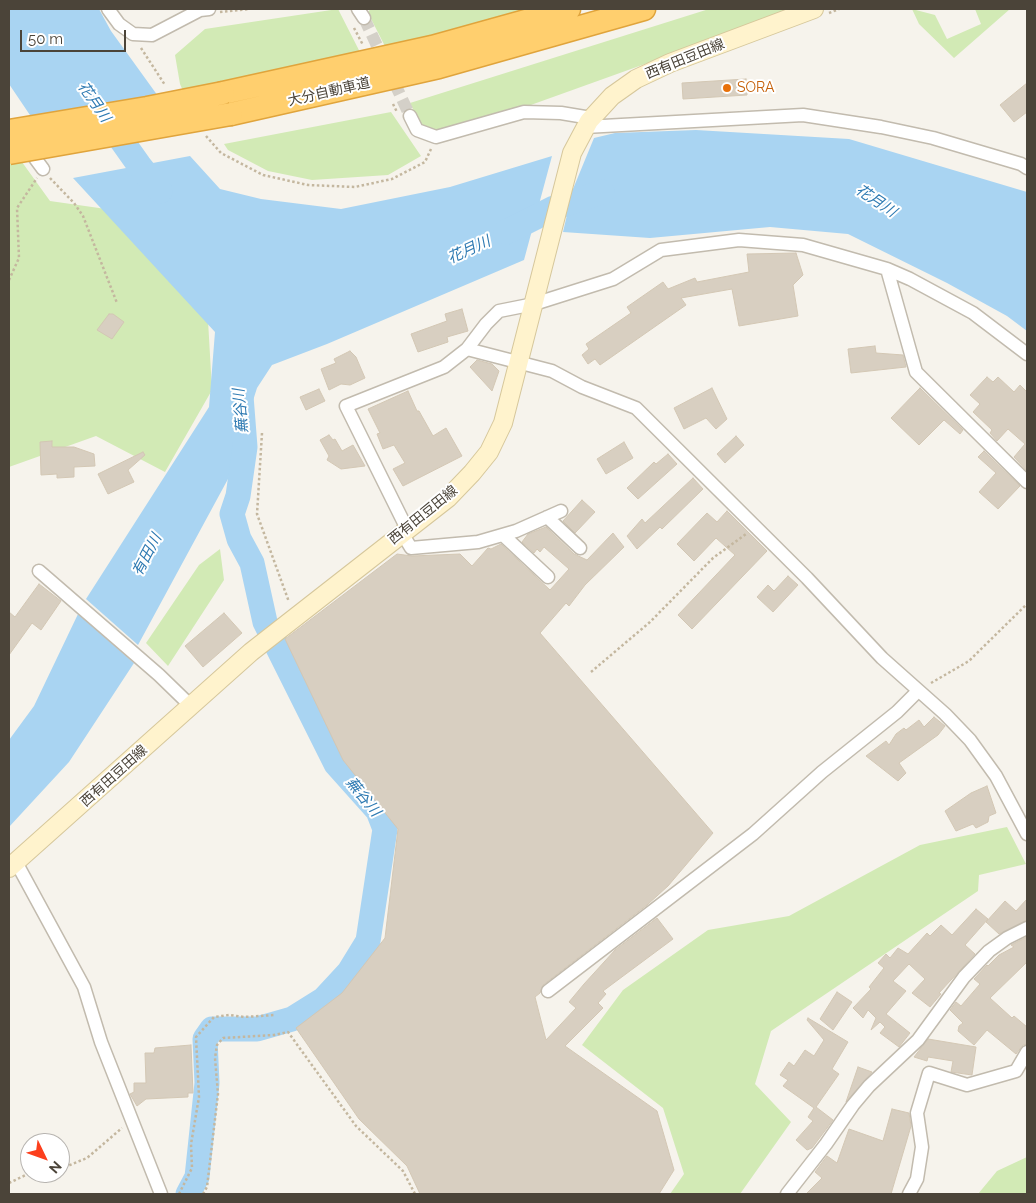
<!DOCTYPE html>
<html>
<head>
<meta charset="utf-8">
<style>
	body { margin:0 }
	#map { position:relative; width:1036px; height:1203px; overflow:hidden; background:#f6f3ec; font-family:Raleway,sans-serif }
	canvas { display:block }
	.frame { position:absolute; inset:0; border:10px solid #4b4439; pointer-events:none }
	.north { position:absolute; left:20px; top:1133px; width:50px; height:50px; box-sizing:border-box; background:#fff; border:1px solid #b7b4b0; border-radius:50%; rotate:132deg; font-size:14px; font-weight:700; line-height:20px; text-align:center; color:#4b4439 }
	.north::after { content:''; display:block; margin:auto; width:18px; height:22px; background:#fc3f1d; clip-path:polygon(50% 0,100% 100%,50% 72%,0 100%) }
	.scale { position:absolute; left:20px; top:30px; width:106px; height:22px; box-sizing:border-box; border:2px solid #4b4439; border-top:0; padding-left:6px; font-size:15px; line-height:18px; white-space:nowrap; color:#4b4439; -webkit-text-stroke:4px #fff; paint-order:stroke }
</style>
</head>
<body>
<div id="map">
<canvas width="1036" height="1203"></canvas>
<div class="frame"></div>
<div class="north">N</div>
<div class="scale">50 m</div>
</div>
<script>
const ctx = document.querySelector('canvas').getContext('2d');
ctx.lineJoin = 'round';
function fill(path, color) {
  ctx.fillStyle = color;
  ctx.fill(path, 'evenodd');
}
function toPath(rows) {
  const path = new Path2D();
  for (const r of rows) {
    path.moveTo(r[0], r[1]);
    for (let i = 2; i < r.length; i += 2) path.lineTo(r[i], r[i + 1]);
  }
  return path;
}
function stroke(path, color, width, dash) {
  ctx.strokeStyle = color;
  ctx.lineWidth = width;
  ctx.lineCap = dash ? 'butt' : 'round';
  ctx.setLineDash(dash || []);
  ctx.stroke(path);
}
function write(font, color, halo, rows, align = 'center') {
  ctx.font = font + ' Raleway,"Noto Sans JP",sans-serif';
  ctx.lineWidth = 4;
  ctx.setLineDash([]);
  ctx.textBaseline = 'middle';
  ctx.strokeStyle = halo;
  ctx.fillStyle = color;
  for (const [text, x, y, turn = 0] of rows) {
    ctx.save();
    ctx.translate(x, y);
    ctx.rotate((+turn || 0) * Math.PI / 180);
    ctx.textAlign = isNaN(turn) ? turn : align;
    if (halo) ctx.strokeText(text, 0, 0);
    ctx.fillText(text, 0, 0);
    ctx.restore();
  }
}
fill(toPath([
	[338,9,366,64,190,107,180,84,175,55,205,29],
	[370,9,558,9,390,56,368,13],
	[709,9,798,9,528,106,438,132,420,124,410,103],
	[912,9,935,15,947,39,981,24,975,9,1010,9,954,58,919,24],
	[391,112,421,156,388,175,312,180,268,171,228,150,224,144],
	[9,144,50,201,127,212,207,303,212,390,165,472,96,436,9,467],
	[220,549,224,580,168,666,146,643,199,565],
	[1007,827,1026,864,979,875,978,891,771,1031,755,1084,791,1122,740,1194,670,1194,684,1174,663,1108,582,1045,623,990,708,930,789,916,920,845],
	[1027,1157,1027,1194,978,1194,997,1171]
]), '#d2eab5');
fill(toPath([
	[9,9,99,9,111,31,163,103,36,124,9,84],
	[696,130,849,139,1027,192,1027,331,1007,316,947,283,848,234,770,227,650,238,563,232,573,189,594,138,615,133],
	[190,156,220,189,261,199,341,209,450,187,552,156,524,260,327,344,272,365,257,388,228,479,138,645,86,599,209,407,215,332,73,178],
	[78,614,134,663,69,762,9,827,9,740,34,706]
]), '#a9d4f2');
stroke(toPath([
	[105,117,139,165,160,191],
	[506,232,554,208,602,192],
	[188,1194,197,1177,207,1083,205,1039,212,1029,257,1029,292,1019,324,999,349,972,368,941,385,829,378,811,336,764,265,622,252,563,239,539,232,514,238,496,245,447,241,396]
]), '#a9d4f2', 25);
const building = toPath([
	[746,79,747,95,683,99,682,83,746,79],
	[1027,83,1027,112,1014,122,1000,105,1027,83],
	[796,253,803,275,793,285,798,316,739,326,732,289,681,298,686,305,600,365,595,359,588,364,582,355,589,349,586,344,631,313,627,307,663,282,668,289,695,278,697,282,749,272,747,254,796,253],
	[462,309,468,331,447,337,448,342,418,352,411,334,447,321,445,314,462,309],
	[109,314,113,314,124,322,112,339,97,330,109,314],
	[875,346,876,353,903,355,906,367,851,373,848,349,875,346],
	[350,351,356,357,365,378,350,385,341,384,329,390,321,369,336,363,334,359,350,351],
	[477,360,492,364,499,371,492,391,470,367,477,360],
	[987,377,993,382,998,377,1014,392,1020,385,1027,392,1027,471,1014,457,1025,444,1008,429,997,441,990,433,992,430,973,412,980,404,970,395,987,377],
	[712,388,727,419,716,429,706,418,684,429,674,408,712,388],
	[920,388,963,430,960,434,944,420,919,445,891,418,920,388],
	[319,389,325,401,306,410,300,397,319,389],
	[408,391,417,411,419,411,433,436,446,428,462,456,403,486,393,469,405,463,394,445,383,449,377,434,380,433,368,409,408,391],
	[329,435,333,440,335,439,342,451,353,445,365,466,341,469,327,460,329,456,320,440,329,435],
	[736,436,744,445,725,463,717,454,736,436],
	[52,441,52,447,74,447,94,454,95,466,74,467,74,477,57,478,57,474,41,475,40,442,52,441],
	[624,442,633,458,606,474,597,459,624,442],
	[984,451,1020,486,998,509,979,492,996,473,978,457,984,451],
	[143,452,145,455,128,470,134,482,108,494,98,474,143,452],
	[668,454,677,464,638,499,627,488,654,462,656,464,668,454],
	[693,478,703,489,662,529,660,527,637,549,627,536,642,519,645,523,693,478],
	[582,500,595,512,575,533,563,521,582,500],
	[727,511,767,551,692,629,678,615,735,555,716,538,694,561,677,544,707,513,717,522,727,511],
	[546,527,574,554,587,560,613,533,624,547,585,585,569,606,566,603,540,633,713,833,668,886,647,905,543,985,540,993,535,997,546,1040,576,1008,569,1002,584,984,615,950,657,918,673,939,603,991,606,994,598,1003,603,1008,565,1046,657,1111,674,1170,659,1194,420,1194,407,1166,359,1119,296,1028,342,993,385,938,398,829,343,760,285,639,397,554,412,556,460,554,472,566,488,548,491,549,501,544,550,590,569,569,544,547,540,552,537,549,534,553,522,542,528,534,546,527],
	[788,576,798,585,773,612,757,597,768,585,774,591,788,576],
	[39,584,61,601,41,630,32,623,9,655,9,612,15,617,39,584],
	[224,613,242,633,203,667,185,646,224,613],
	[934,717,945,726,938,735,899,763,906,773,898,781,866,756,886,741,889,745,896,734,904,728,906,730,919,720,924,727,934,717],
	[987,786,996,813,989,816,988,822,976,828,973,824,956,831,945,811,971,793,987,786],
	[1027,899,1027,920,999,934,986,922,1005,901,1016,911,1027,899],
	[976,909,988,919,965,945,975,954,939,993,941,994,930,1007,912,993,925,979,909,964,893,981,906,991,886,1014,910,1033,899,1047,880,1033,885,1027,880,1022,871,1030,876,1018,868,1010,863,1018,853,1008,871,989,869,987,884,968,878,963,886,954,890,958,898,948,908,954,927,933,930,936,941,925,952,935,976,909],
	[1027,937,1027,962,990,998,1012,1018,1014,1016,1027,1027,1027,1044,1023,1045,1016,1054,987,1030,974,1045,958,1031,959,1026,963,1023,950,1010,956,1002,961,1006,980,984,974,979,987,965,988,966,999,955,1014,947,1011,945,1027,937],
	[837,992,852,1002,833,1030,820,1019,837,992],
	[808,1018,848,1042,832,1069,839,1074,816,1107,833,1120,812,1148,807,1150,796,1140,813,1121,808,1117,814,1108,783,1086,788,1080,780,1075,789,1062,794,1066,805,1050,814,1056,824,1040,807,1020,808,1018],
	[928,1039,976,1047,972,1075,951,1072,953,1061,928,1057,927,1061,914,1057,928,1039],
	[191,1045,193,1093,188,1093,188,1097,146,1099,137,1106,130,1094,134,1092,134,1083,146,1083,145,1053,154,1053,155,1048,191,1045],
	[858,1067,872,1072,846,1102,858,1067],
	[892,1109,909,1113,911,1126,891,1194,806,1194,822,1178,815,1172,827,1156,837,1163,849,1129,883,1141,892,1109]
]);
fill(building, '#d8cfc1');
stroke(building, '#d3c7b4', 1);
stroke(toPath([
	[364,18,410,116]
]), '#d4d0c8', 12, [12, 6]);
const street = toPath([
	[108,9,119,24,133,34,152,35,200,10,209,9],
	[358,9,364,18],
	[410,116,417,130,436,137,524,112,561,113,591,118],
	[585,127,803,115,881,127,933,138,1021,164,1027,168],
	[26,146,43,169],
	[887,269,916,372,1027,482],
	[467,349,552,371,582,387,636,408,807,578,882,658,945,714,970,740,996,776,1027,834],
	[547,517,580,548],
	[407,529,346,406,444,367,467,349,486,324,499,311,534,304,613,279,661,250,739,240,803,245,887,269,910,279,973,313,1027,354],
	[402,533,411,548,478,542,516,531,561,511],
	[503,535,548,577],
	[39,571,159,675,192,707],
	[16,862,84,987,101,1042,161,1194],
	[548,991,753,834,822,772,897,712,918,691],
	[787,1194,826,1144,853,1105,869,1086,918,1040,964,977,989,951,1007,938,1027,928],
	[909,1194,917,1179,922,1147,917,1113,929,1073,967,1085,1016,1071,1027,1052]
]);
const secondary = toPath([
	[9,868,251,652,448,498,472,473,489,452,503,423,572,153,589,121,612,96,636,79,670,63,814,9]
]);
const highway = toPath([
	[223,93,432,47,569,9],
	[231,114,439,67,644,9]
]);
stroke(street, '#c2bbae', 15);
stroke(secondary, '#d6c79b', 20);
stroke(highway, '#e0a43c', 25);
stroke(toPath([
	[220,12,250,9],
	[829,13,839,9],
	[354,28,363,45],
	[141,48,165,85],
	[393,104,397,112],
	[206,136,221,153,263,175,308,185,355,187,392,179,425,162,431,149],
	[50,178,74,203,83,216,117,303],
	[9,280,19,258,17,208,37,178],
	[262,433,257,514,289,602],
	[591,672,650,622,713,558,746,534],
	[931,683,969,661,1027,604],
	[60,1169,87,1158,122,1128],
	[9,1183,30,1173],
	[179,1194,192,1168,191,1144,199,1097,196,1037,214,1017,229,1015,244,1017,275,1015],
	[203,1194,207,1187,218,1094,215,1058,217,1045,223,1038,274,1035,288,1032,356,1126,403,1171,415,1194]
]), '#c4b79f', 2.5, [2.5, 2.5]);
stroke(street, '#fff', 12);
stroke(secondary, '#fff3cd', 18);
stroke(highway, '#ffcf6e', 22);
const highwayBridge = toPath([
	[9,131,147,108,223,93],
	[9,153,231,114]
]);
stroke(highwayBridge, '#e0a43c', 25, []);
stroke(highwayBridge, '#ffcf6e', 22);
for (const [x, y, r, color] of [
	[727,88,5,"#e8710a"]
]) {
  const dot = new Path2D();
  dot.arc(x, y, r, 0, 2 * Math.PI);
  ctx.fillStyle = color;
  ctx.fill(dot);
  stroke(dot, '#fff', 2);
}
write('14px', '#4b4439', '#fff', [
	["西有田豆田線",685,59,-22],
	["大分自動車道",329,92,-13],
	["西有田豆田線",423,515,-39],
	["西有田豆田線",114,776,-42]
]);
write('14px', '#c56008', '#fff', [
	["SORA",737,88]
], 'left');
write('italic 15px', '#2e7ab2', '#fff', [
	["花月川",94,102,55],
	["花月川",876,201,34],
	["花月川",469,250,-25],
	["蕪谷川",241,411,-95],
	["有田川",147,555,-62],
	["蕪谷川",363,797,51]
]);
</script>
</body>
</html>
